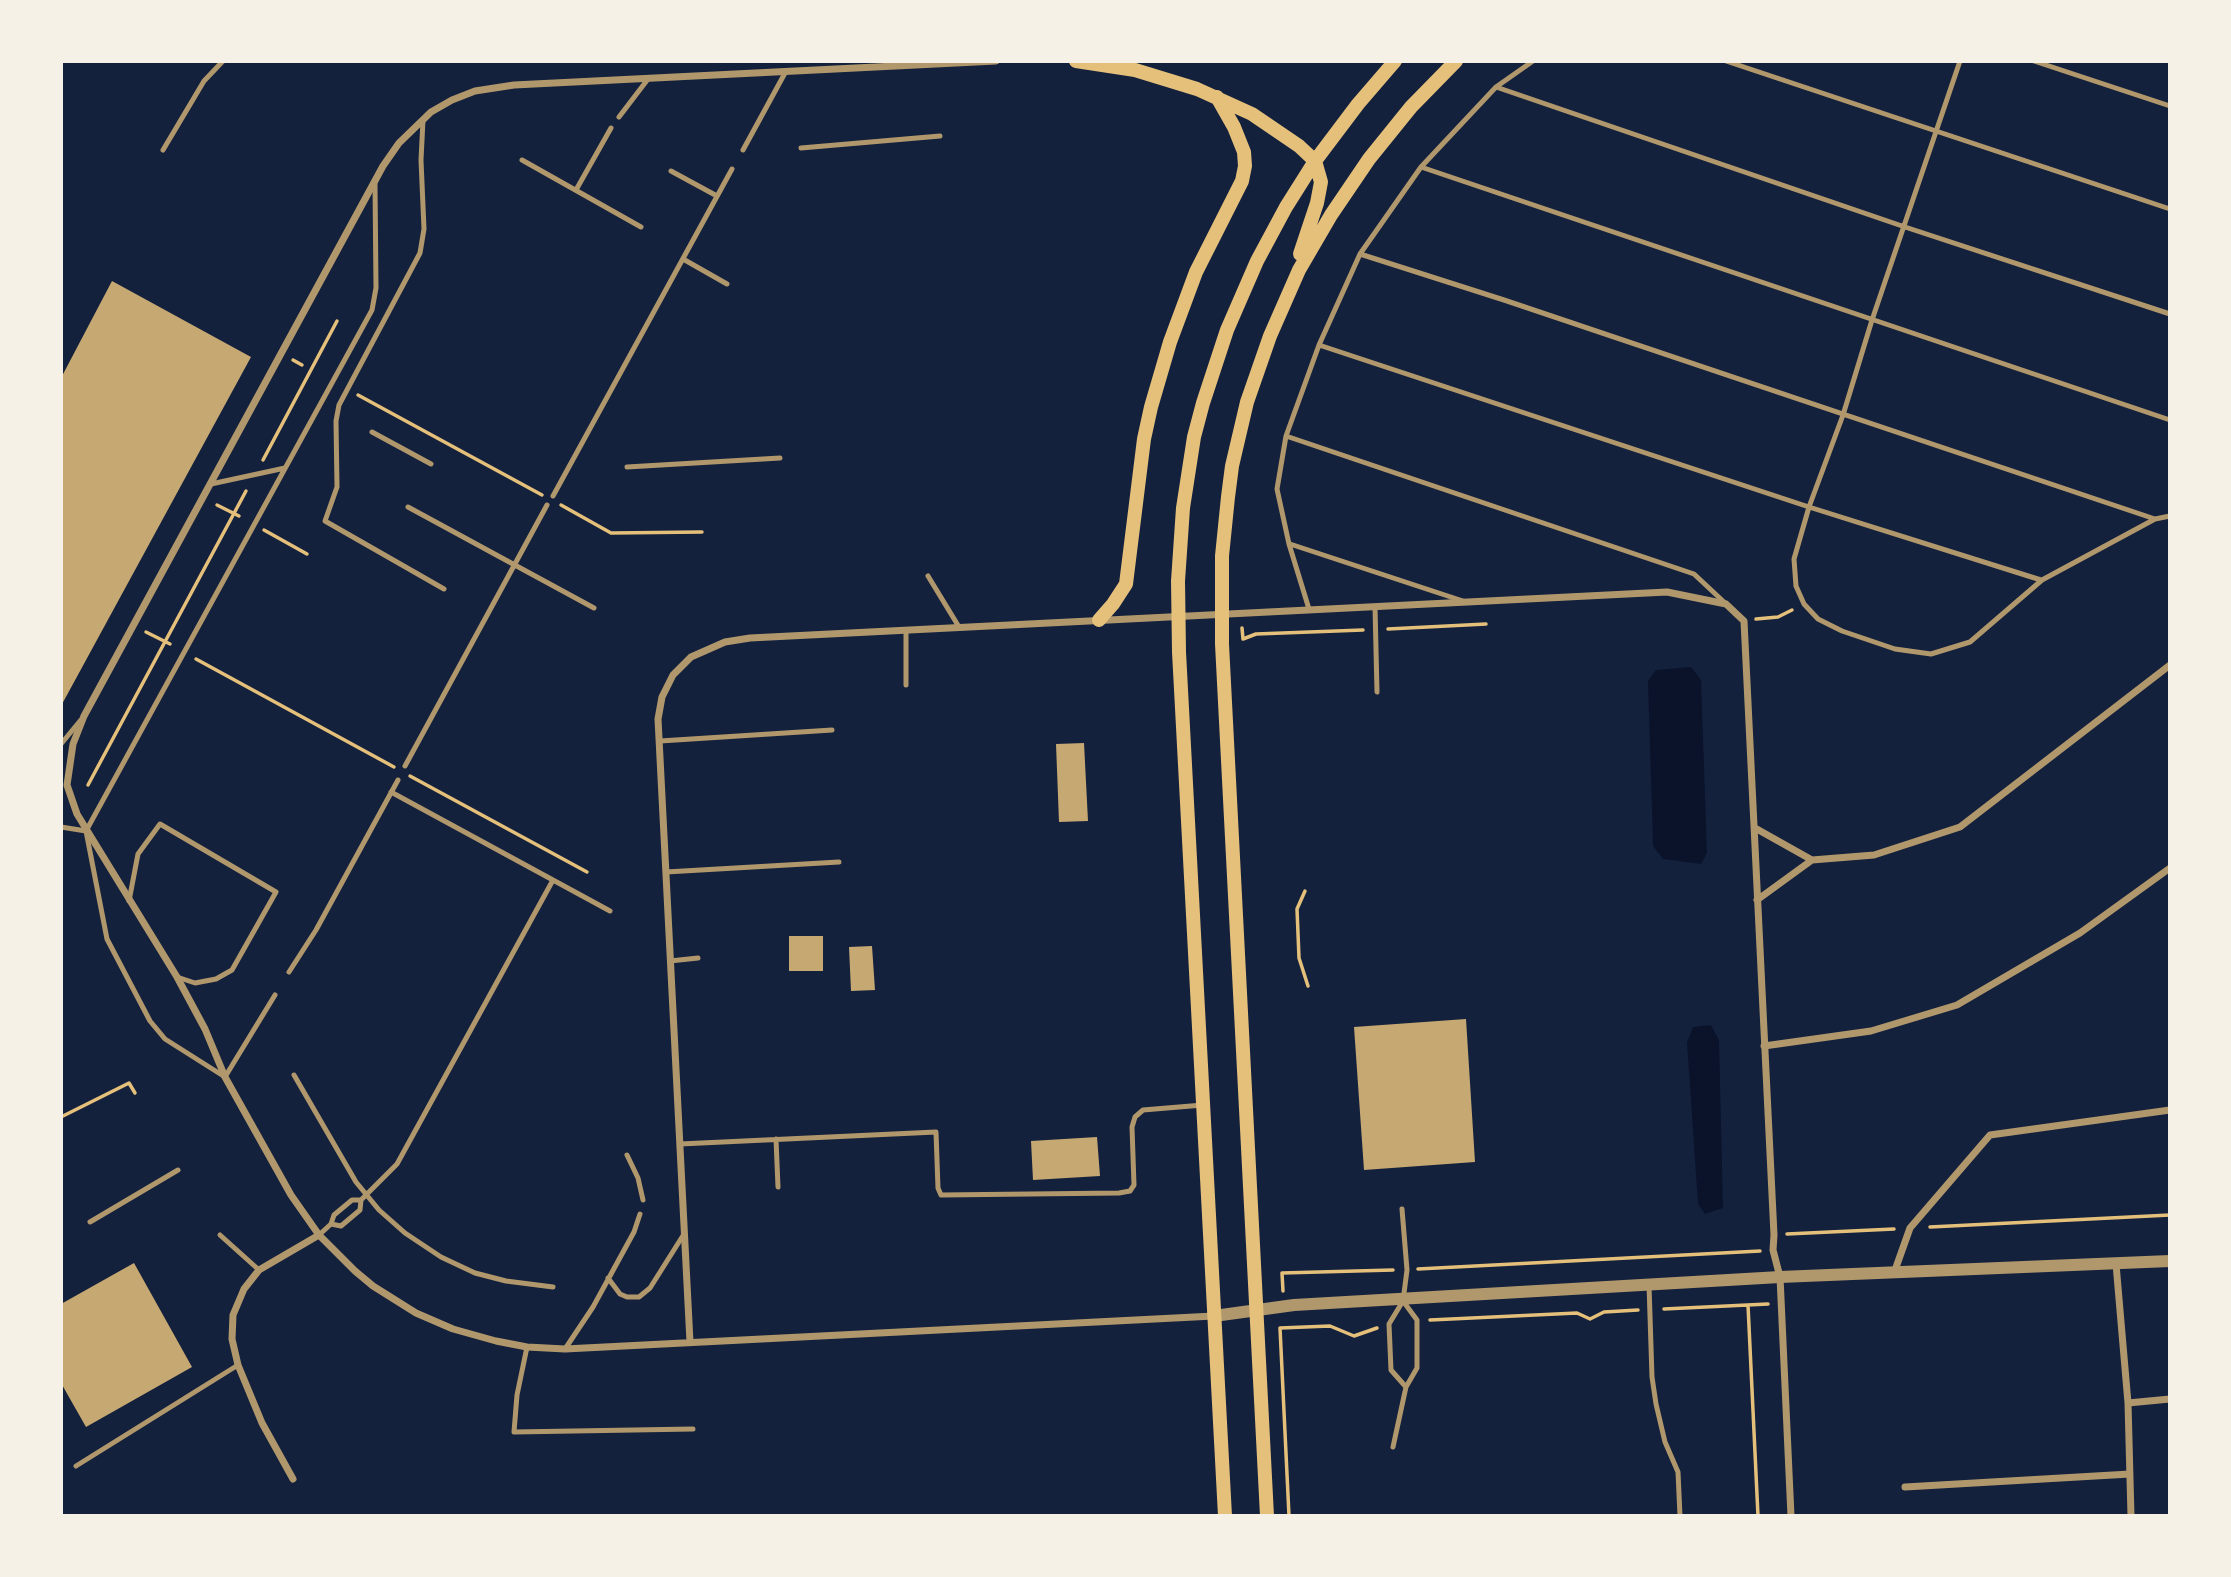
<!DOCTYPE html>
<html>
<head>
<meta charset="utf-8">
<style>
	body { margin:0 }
	#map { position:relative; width:2231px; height:1577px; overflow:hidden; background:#14213d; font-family:Commissioner,sans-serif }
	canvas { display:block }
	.frame { position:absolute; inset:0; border:63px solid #f6f1e7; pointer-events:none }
</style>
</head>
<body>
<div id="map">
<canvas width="2231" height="1577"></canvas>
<div class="frame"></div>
</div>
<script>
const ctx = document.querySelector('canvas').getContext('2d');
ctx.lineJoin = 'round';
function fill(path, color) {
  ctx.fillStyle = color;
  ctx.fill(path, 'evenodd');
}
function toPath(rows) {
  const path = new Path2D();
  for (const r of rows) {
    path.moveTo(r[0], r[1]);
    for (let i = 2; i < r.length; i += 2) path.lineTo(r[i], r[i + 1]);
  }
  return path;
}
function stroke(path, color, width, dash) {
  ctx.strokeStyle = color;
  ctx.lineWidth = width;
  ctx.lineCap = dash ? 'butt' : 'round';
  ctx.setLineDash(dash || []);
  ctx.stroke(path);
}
fill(toPath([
	[1691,667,1701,680,1707,853,1701,864,1663,859,1653,846,1648,681,1656,670],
	[1711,1025,1719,1040,1723,1208,1705,1214,1698,1204,1687,1042,1693,1027]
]), '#0b132b');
fill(toPath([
	[112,281,251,357,61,706,61,378],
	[1084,743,1088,821,1059,822,1056,744],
	[789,936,823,936,823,971,789,971],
	[872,946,875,990,851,991,849,947],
	[1466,1019,1475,1162,1364,1170,1354,1027],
	[1097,1137,1100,1176,1033,1180,1031,1141],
	[134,1263,192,1367,86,1427,61,1383,61,1304]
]), '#c6a872');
stroke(toPath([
	[293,360,302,365],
	[358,395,542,495],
	[263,460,337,321],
	[217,505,239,516],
	[561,505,611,533,702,532],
	[264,530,307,554],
	[1756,619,1778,617,1792,610],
	[1242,628,1243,639,1256,634,1363,630],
	[1388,629,1486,624],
	[146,632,170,644],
	[196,659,394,767],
	[410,776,587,872],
	[88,785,246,491],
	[1305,891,1297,909,1299,958,1308,986],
	[61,1117,129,1083,135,1093],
	[1930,1227,2170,1215],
	[1787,1234,1894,1229],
	[1418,1269,1760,1251],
	[1283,1291,1282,1273,1393,1270],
	[1748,1305,1758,1516],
	[1664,1309,1768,1304],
	[1430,1320,1577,1313,1590,1319,1604,1312,1638,1310],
	[1289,1516,1280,1328,1330,1326,1354,1336,1377,1328]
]), '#e5c07b', 3.5);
stroke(toPath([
	[1726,61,2170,209],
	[1960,61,1872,320,1843,415,1809,507,1794,559,1796,586,1804,604,1818,619,1842,631,1895,649,1931,654,1970,642,2042,580,2155,519,2170,516],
	[2034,61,2170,106],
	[1496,87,1905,227,2170,314],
	[619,117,648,79],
	[423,120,421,160,424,229,420,253,339,405,336,421,337,487,325,521,444,589],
	[801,148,940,136],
	[163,150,204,81,223,61],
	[743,150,785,73],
	[522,160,641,227],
	[1421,167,2170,420],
	[671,171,717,196],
	[576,190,611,128],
	[1360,254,1504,300,2155,519],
	[683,259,727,284],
	[1319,345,1809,507,2041,580],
	[372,432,431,464],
	[1286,436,1694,574,1725,603],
	[627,467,780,458],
	[211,484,285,468],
	[553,496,732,169],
	[408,507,594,608],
	[1290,544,1463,601],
	[928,576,959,627],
	[1375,607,1377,692],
	[1309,609,1289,544,1277,489,1286,436,1319,345,1360,254,1421,167,1496,87,1533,61],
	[906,685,906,630],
	[660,741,832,730],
	[61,744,80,721],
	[405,766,547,505],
	[391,792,610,911],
	[61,827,86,831],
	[666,872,839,862],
	[129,901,138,854,160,824,276,892,232,970,216,979,195,983,177,977],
	[670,961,698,958],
	[289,972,316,930,398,780],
	[275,995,225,1077,165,1039,150,1021,107,939,86,831,372,310,376,288,375,184],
	[294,1075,356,1182,379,1210,405,1233,441,1257,475,1273,506,1281,553,1287],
	[776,1139,778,1187],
	[680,1144,936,1132,938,1188,941,1195,1119,1193,1130,1191,1134,1185,1132,1127,1135,1117,1143,1110,1203,1105],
	[627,1155,638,1178,643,1200],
	[1402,1209,1407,1270,1403,1301,1389,1324,1391,1370,1406,1387,1417,1368,1417,1320,1403,1301],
	[90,1222,178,1170],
	[331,1224,341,1226,360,1210,361,1200,397,1164,553,880],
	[220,1235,259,1270],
	[319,1235,331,1224,334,1215,352,1200,361,1200],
	[608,1278,620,1294,627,1297,639,1297,650,1288,684,1234],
	[1649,1285,1652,1377,1656,1404,1665,1442,1678,1472,1680,1516],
	[527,1347,517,1395,514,1432,693,1429],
	[565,1349,593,1307,634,1232,640,1214],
	[1393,1447,1406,1387],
	[76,1466,238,1365]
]), '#b1986c', 5);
stroke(toPath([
	[996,61,514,85,475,91,452,100,431,112,399,143,383,166,84,716,73,744,67,785,77,814,177,977,205,1029,225,1077,291,1195,319,1235,355,1271,373,1286,416,1313,453,1329,496,1341,527,1347,565,1349,1214,1316],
	[1755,828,1812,860,1757,900],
	[1812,860,1874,855,1960,827,2170,665],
	[1764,1046,1871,1031,1957,1005,2080,933,2170,868],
	[2116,1264,2128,1403,2131,1516],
	[1894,1273,1910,1228,1990,1135,2170,1110],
	[690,1342,658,719,662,697,673,675,691,657,725,642,750,638,1667,592,1726,604,1744,621,1774,1235,1773,1250,1780,1277,1791,1516],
	[2128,1403,2170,1399],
	[293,1479,262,1423,238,1365,232,1339,233,1315,244,1289,259,1270,319,1235],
	[1905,1487,2130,1474]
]), '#b1986c', 7);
stroke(toPath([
	[1214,1316,1294,1305,1780,1277,2170,1261]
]), '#b1986c', 12);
stroke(toPath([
	[1076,61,1135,70,1197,89,1252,114,1299,146,1315,161,1321,182,1317,203,1300,254],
	[1099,620,1113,604,1126,584,1144,439,1151,407,1170,342,1196,272,1242,181,1245,166,1244,152,1234,127,1217,97],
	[1225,1516,1179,652,1178,581,1183,508,1194,437,1203,403,1227,330,1257,261,1286,207,1315,161,1358,104,1395,61],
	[1267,1516,1222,644,1222,556,1228,497,1232,466,1247,402,1270,336,1299,270,1331,215,1369,159,1411,107,1456,61]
]), '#e5c07b', 14);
</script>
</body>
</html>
